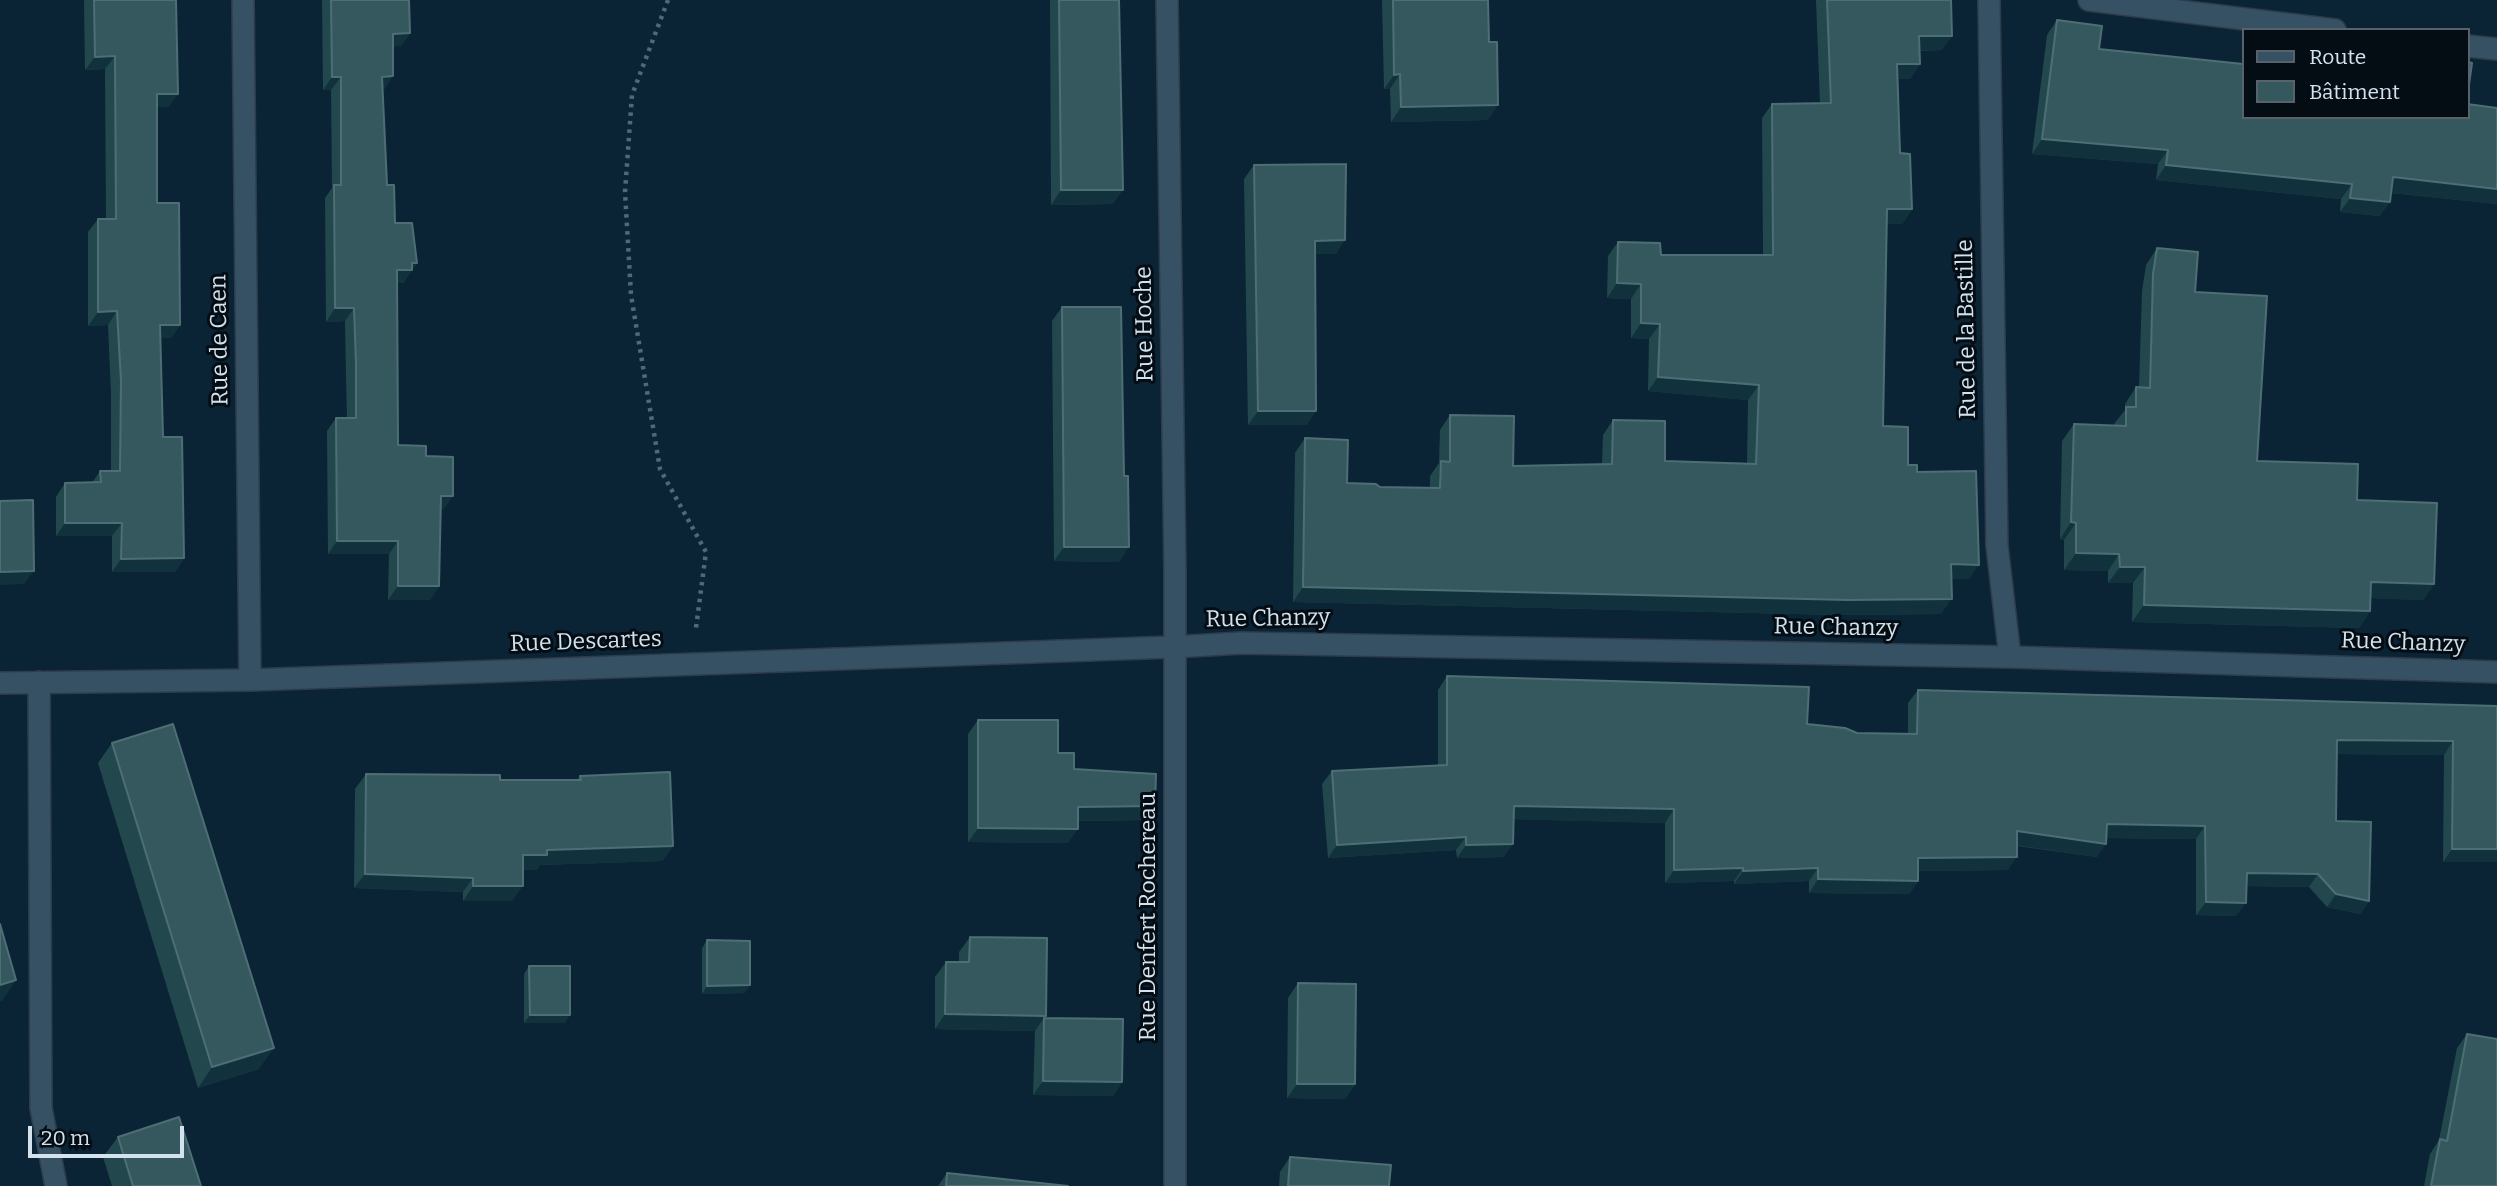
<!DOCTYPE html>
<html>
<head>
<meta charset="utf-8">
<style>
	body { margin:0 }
	#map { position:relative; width:2497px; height:1186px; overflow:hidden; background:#0a2435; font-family:Bitter,serif }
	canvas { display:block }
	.legend { position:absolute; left:2242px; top:28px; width:228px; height:91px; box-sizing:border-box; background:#040c14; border:2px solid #57626b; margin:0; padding:9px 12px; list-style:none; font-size:21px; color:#d3e2ed }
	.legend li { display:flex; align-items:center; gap:14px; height:35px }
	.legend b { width:35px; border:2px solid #57626b }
	.scale { position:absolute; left:28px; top:1126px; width:156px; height:32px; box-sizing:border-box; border:4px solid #d3e2ed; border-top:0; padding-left:9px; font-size:21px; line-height:24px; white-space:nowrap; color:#d3e2ed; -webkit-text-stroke:5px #040c14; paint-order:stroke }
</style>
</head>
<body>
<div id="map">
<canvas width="2497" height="1186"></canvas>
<ul class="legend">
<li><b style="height:9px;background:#375164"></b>Route</li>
<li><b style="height:19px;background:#35585e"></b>Bâtiment</li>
</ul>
<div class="scale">20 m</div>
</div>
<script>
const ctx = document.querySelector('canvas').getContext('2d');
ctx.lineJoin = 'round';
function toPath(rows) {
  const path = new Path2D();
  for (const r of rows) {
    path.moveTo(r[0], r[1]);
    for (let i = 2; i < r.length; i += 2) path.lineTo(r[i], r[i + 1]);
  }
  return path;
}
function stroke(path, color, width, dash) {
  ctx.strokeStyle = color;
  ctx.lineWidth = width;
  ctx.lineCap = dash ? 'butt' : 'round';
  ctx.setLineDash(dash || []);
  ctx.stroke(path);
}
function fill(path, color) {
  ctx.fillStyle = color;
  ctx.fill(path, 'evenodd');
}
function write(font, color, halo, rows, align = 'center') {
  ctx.font = font + ' Bitter,serif';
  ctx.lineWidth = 6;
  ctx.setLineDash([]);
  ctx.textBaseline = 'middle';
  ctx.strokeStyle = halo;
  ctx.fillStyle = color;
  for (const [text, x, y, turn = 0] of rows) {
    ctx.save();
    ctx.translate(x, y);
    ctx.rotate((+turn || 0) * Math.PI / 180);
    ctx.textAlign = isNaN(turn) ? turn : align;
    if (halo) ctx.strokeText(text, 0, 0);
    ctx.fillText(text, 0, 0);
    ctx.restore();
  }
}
const minor = toPath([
	[243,0,250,680],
	[1167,0,1175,572,1175,1186],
	[1989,0,1997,546,2010,657],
	[2089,0,2335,30],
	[2467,46,2497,49],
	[39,682,41,1108,56,1186],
	[0,683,250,680,1173,647,1242,643,2010,657,2497,672]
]);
stroke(minor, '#2e3c4a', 24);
stroke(toPath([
	[668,0,632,95,625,192,631,295,660,469,706,552,696,628]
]), '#526877', 4.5, [3.5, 5]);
stroke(minor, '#375164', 21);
fill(toPath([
	[84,0,176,0,178,94,168,107,157,107,157,203,180,325,171,338,160,338,163,437,184,558,175,572,112,572,112,536,56,536,56,497,65,483,92,483,100,471,111,471,111,394,108,325,88,326,88,232,98,219,106,219,105,69,85,70],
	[322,0,409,0,410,33,401,46,393,46,384,90,382,90,387,185,395,223,417,263,403,283,397,283,398,445,426,456,444,509,441,509,439,586,430,600,388,600,389,554,328,554,327,431,336,418,347,418,346,376,345,321,326,322,325,198,332,188,331,90,323,90],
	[1050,0,1119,0,1113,204,1051,205],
	[1382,0,1488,0,1488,120,1391,122,1390,89,1384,89],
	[1816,0,1951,0,1942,50,1920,51,1920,64,1910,79,1898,79,1900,153,1912,209,1902,224,1887,224,1883,426,1908,465,1917,472,1969,579,1951,579,1941,614,1837,615,1293,602,1295,453,1305,438,1347,483,1380,487,1430,488,1430,476,1439,463,1440,430,1450,415,1513,466,1602,464,1603,435,1613,420,1665,461,1747,463,1748,400,1648,391,1649,339,1631,338,1631,299,1607,298,1608,256,1618,242,1661,255,1763,255,1762,118,1772,104,1820,104],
	[2057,20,2099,49,2243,117,2497,108,2497,204,2391,193,2380,216,2340,212,2341,199,2156,180,2158,164,2032,154,2047,35],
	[1254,165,1336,254,1316,254,1307,425,1248,425,1244,179],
	[2157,248,2195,292,2257,461,2357,500,2434,584,2423,600,2370,598,2370,611,2359,628,2132,622,2133,583,2108,583,2108,571,2064,570,2064,540,2060,539,2062,441,2074,424,2114,426,2114,424,2125,410,2125,404,2136,387,2139,387,2142,291,2146,265],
	[1062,307,1124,476,1119,562,1054,561,1052,321],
	[1447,676,1807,724,1857,733,1908,734,1908,703,1918,690,2497,706,2497,862,2443,862,2444,755,2337,754,2336,821,2369,901,2360,914,2327,907,2309,887,2246,886,2236,916,2196,915,2196,839,2106,838,2097,857,2017,846,2008,870,1918,871,1918,881,1909,894,1809,893,1809,881,1734,884,1734,881,1665,883,1665,823,1514,819,1504,857,1457,858,1456,850,1328,858,1322,784,1332,771,1438,766,1438,690],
	[978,720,1058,753,1074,769,1155,806,1145,820,1078,821,1068,843,968,842,968,734],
	[112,743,259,1069,198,1088,98,763],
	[366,774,500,780,577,780,580,776,673,846,662,861,540,865,537,870,523,870,512,901,463,901,463,892,354,888,355,789],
	[970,937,1045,1018,1122,1082,1113,1096,1033,1095,1035,1031,935,1029,935,977,946,962,959,962,959,952],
	[707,940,745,993,702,994,702,948],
	[529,966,565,1023,524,1023,524,974],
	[1298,983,1355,1084,1345,1099,1287,1098,1288,998],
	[2467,1034,2497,1186,2424,1186,2430,1154,2439,1140,2457,1048],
	[118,1137,201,1186,112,1186,103,1157],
	[1290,1157,1389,1186,1279,1186,1280,1172],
	[947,1173,1068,1186,938,1186]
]), '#22484d');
fill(toPath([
	[410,33,401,46,384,47,393,34],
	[1919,36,1952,36,1942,50,1909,51],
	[115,56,105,69,85,70,95,57],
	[1897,64,1920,64,1910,79,1887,79],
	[1400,74,1390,89,1384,89,1394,75],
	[393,76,384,90,372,90,382,77],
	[332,77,341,77,331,90,323,90],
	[157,94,178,94,168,107,147,107],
	[1498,105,1488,120,1391,122,1401,107],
	[2042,139,2168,150,2158,164,2032,154],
	[2166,165,2352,184,2341,199,2156,180],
	[2393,177,2497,189,2497,204,2382,192],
	[1061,190,1123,190,1113,204,1051,205],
	[2350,198,2390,202,2380,216,2340,212],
	[1887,209,1912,209,1902,224,1877,224],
	[1345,240,1336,254,1306,254,1315,241],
	[412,263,417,263,403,283,388,283,397,270],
	[1617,283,1641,284,1631,299,1607,298],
	[335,308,354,308,345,321,326,322],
	[117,311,108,325,88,326,98,312],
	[1641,323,1660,324,1649,339,1631,338],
	[160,325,180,325,171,338,151,339],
	[1658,377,1759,385,1748,400,1648,391],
	[1258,411,1316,411,1307,425,1248,425],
	[441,496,453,496,444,509,431,509],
	[2071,522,2076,523,2064,540,2060,539],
	[65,523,122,523,112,536,56,536],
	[337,541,398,541,389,554,328,554],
	[1064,547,1129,547,1119,562,1054,561],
	[2076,553,2119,554,2108,571,2064,570],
	[184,558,175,572,112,572,121,559],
	[1951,564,1979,565,1969,579,1940,579],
	[2120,567,2145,567,2133,583,2108,583],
	[34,571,24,584,0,585,0,572],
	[2371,582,2434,584,2423,600,2359,598],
	[398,586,439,586,430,600,388,600],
	[1303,587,1952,599,1941,614,1837,615,1293,602],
	[2144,605,2370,611,2359,628,2132,622],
	[2337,740,2453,741,2444,755,2328,754],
	[1155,806,1145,820,1068,821,1078,807],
	[1514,806,1674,809,1665,823,1505,819],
	[2107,824,2205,826,2196,839,2098,838],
	[978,828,1078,829,1068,843,968,842],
	[2017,831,2106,844,2097,857,2008,844],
	[1466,837,1456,850,1328,858,1337,845],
	[1513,844,1504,857,1457,858,1466,845],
	[673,846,662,861,540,865,537,870,513,870,523,855,547,850],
	[2452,849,2497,849,2497,862,2443,862],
	[2017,857,2008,870,1909,871,1918,858],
	[1743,868,1734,881,1665,883,1674,870],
	[1818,868,1809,881,1734,884,1743,871],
	[2247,873,2318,874,2309,887,2237,886],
	[365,874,473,878,463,892,354,888],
	[1818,879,1918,881,1909,894,1809,893],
	[473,886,523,886,512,901,463,901],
	[2336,894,2369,901,2360,914,2327,907],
	[2206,902,2246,903,2236,916,2196,915],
	[16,980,2,1001,0,1001,0,985],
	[750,985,745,993,702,994,707,986],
	[945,1014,1046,1016,1044,1019,1044,1018,1035,1031,935,1029],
	[530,1015,570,1015,565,1023,524,1023],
	[274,1048,259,1069,198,1088,212,1067],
	[1043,1081,1122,1082,1113,1096,1033,1095],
	[1297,1084,1355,1084,1345,1099,1287,1098]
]), '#11323c');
const building = toPath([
	[94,0,176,0,178,94,157,94,157,203,179,203,180,325,160,325,163,437,182,437,184,558,121,559,122,523,65,523,65,483,101,482,100,471,120,471,121,381,117,311,98,312,98,219,116,219,115,56,95,57,94,0],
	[331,0,409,0,410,33,393,34,393,76,382,77,387,185,394,185,395,223,412,223,417,263,412,263,412,270,397,270,398,445,426,446,426,456,453,457,453,496,441,496,439,586,398,586,398,541,337,541,336,418,356,418,356,363,354,308,335,308,334,185,341,185,341,77,332,77,331,0],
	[1059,0,1119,0,1123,190,1061,190,1059,0],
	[1393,0,1488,0,1489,42,1497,42,1498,105,1401,107,1400,74,1394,75,1393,0],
	[1827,0,1951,0,1952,36,1919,36,1920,64,1897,64,1900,153,1910,154,1912,209,1887,209,1883,426,1908,427,1908,465,1917,465,1917,472,1976,471,1979,565,1951,564,1952,599,1848,600,1303,587,1305,438,1348,440,1347,483,1376,484,1380,487,1440,488,1441,461,1450,462,1450,415,1514,416,1513,466,1612,464,1613,420,1665,421,1665,461,1756,464,1759,385,1658,377,1660,324,1641,323,1641,284,1617,283,1618,242,1660,243,1661,255,1773,255,1772,104,1831,103,1827,0],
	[2057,20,2102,26,2099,49,2243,64,2243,117,2467,117,2467,104,2497,108,2497,189,2393,177,2390,202,2350,198,2352,184,2166,165,2168,150,2042,139,2057,20],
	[2467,62,2472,63,2467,99,2467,62],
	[1346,164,1345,240,1315,241,1316,411,1258,411,1254,165,1346,164],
	[2157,248,2198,252,2195,292,2267,296,2257,461,2358,464,2357,500,2437,503,2434,584,2371,582,2370,611,2144,605,2145,567,2120,567,2119,554,2076,553,2076,523,2071,522,2074,424,2126,426,2126,407,2136,407,2136,387,2150,388,2153,274,2157,248],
	[1062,307,1121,307,1124,476,1128,476,1129,547,1064,547,1062,307],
	[33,500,34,571,0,572,0,501,33,500],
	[1447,676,1809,687,1807,724,1845,728,1857,733,1917,734,1918,690,2497,706,2497,849,2452,849,2453,741,2337,740,2336,821,2371,822,2369,901,2336,894,2318,874,2247,873,2246,903,2206,902,2205,826,2107,824,2106,844,2017,831,2017,857,1918,858,1918,881,1818,879,1818,868,1743,871,1743,868,1674,870,1674,809,1514,806,1513,844,1466,845,1466,837,1337,845,1332,771,1447,765,1447,676],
	[978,720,1058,720,1058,753,1074,753,1074,769,1156,774,1155,806,1078,807,1078,829,978,828,978,720],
	[173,724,274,1048,212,1067,112,743,173,724],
	[670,772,673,846,547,850,547,855,523,855,523,886,473,886,473,878,365,874,366,774,500,775,500,780,581,780,580,776,670,772],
	[0,924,16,980,0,985,0,924],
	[970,937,1047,938,1046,1016,945,1014,946,962,969,962,970,937],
	[707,940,750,941,750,985,707,986,707,940],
	[529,966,570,966,570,1015,530,1015,529,966],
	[1298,983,1356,984,1355,1084,1297,1084,1298,983],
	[1044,1018,1123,1019,1122,1082,1043,1081,1044,1018],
	[2467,1034,2497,1039,2497,1186,2431,1186,2440,1139,2447,1141,2467,1034],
	[179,1117,201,1186,133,1186,118,1137,179,1117],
	[1290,1157,1391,1165,1389,1186,1288,1186,1290,1157],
	[947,1173,1068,1186,946,1186,947,1173]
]);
fill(building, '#35585e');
stroke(building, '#4e6e75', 2);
write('23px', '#d3e2ed', '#040c14', [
	["Rue Hoche",1145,324,-91],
	["Rue de la Bastille",1967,329,-91],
	["Rue de Caen",220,340,-91],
	["Rue Chanzy",1268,619,-1],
	["Rue Chanzy",1836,628,1],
	["Rue Descartes",586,642,-2],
	["Rue Chanzy",2403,643,2],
	["Rue Denfert Rochereau",1149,917,-90]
]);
</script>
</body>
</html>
